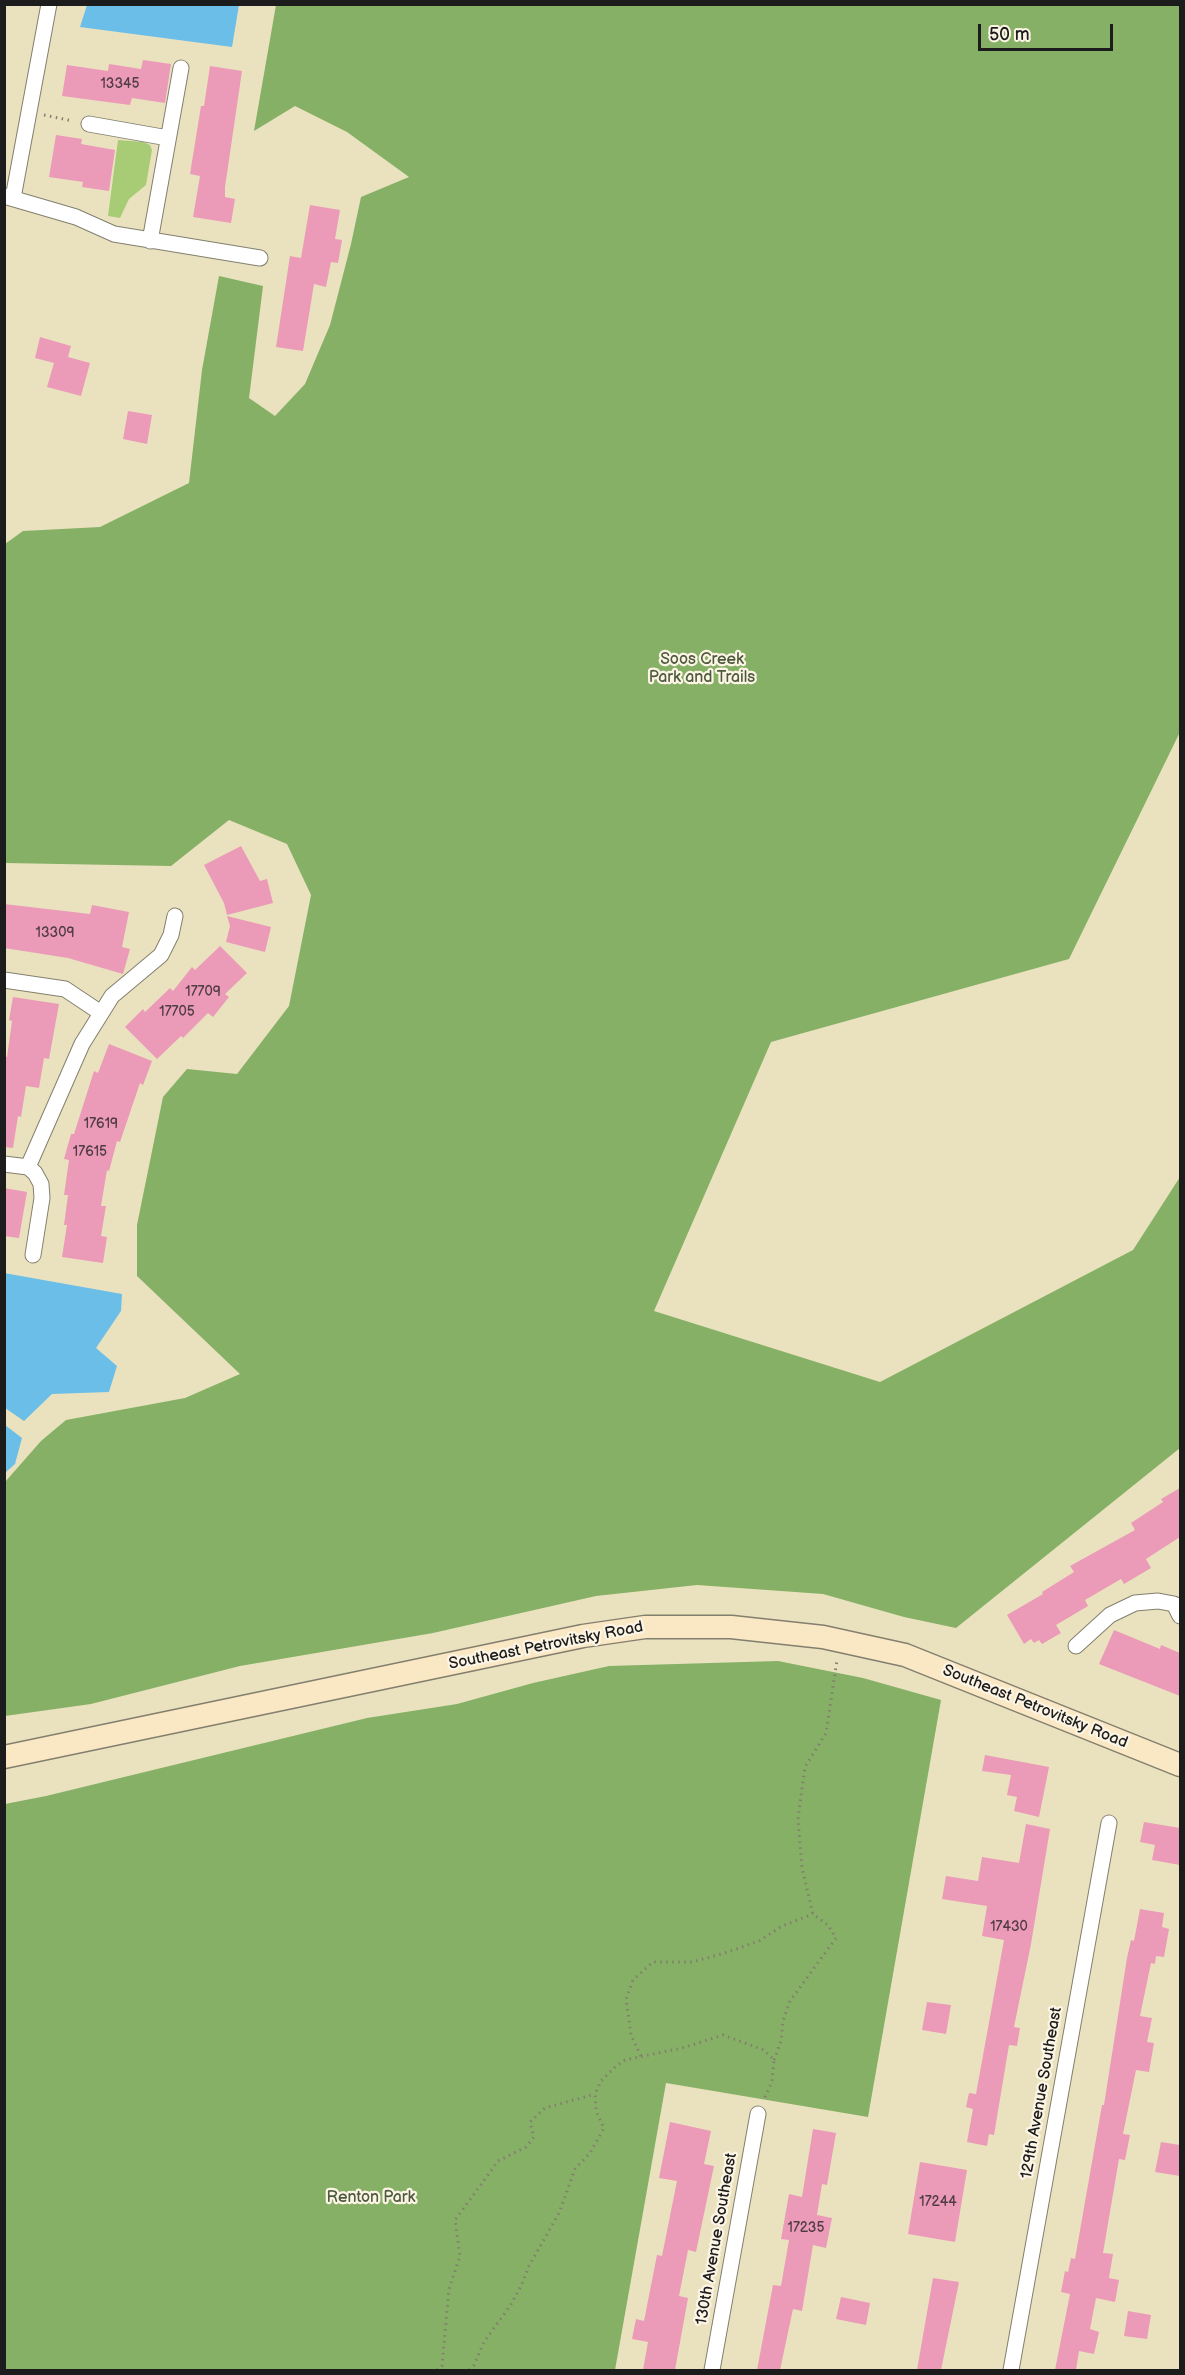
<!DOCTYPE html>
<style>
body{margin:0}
#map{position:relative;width:1185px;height:2375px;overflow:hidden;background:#eae2bf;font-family:"Balsamiq Sans",sans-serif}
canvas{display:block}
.frame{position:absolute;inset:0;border:6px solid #1c1c1c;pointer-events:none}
.scale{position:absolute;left:978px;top:24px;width:135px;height:27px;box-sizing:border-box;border:3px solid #1c1c1c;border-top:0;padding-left:8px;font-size:18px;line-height:21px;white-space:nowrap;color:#1c1c1c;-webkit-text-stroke:4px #fcf5e5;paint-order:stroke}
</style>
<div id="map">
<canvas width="1185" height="2375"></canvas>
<div class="frame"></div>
<div class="scale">50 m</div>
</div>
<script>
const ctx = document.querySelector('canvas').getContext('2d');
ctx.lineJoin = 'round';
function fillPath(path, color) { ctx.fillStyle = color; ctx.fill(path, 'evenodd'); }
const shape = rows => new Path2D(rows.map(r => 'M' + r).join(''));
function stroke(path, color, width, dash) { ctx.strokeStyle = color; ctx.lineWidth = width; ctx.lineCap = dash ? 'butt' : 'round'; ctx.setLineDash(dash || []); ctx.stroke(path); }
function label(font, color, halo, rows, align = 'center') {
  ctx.font = font + ' "Balsamiq Sans",sans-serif'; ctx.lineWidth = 4.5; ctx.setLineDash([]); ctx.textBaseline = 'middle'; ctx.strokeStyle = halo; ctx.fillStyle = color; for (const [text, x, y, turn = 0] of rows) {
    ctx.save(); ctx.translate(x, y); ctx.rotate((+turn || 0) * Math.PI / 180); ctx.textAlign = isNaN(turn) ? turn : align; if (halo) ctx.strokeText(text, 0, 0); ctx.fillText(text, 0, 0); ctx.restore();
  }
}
const green = shape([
 [118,140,143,142,150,145,152,150,146,185,129,199,120,218,108,216]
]);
const forest = shape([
 [276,5,1180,5,1180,732,1069,959,771,1042,654,1311,880,1382,1133,1250,1180,1177,1180,1448,956,1628,904,1617,823,1594,697,1585,596,1596,433,1633,240,1666,91,1704,5,1716,5,1482,41,1441,66,1420,185,1398,240,1374,137,1276,137,1225,163,1097,187,1069,237,1074,289,1006,311,895,287,844,229,820,171,866,5,863,5,544,23,531,100,527,189,483,202,370,219,276,263,286,249,398,275,416,305,384,330,325,351,244,361,197,409,177,347,132,295,106,254,131],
 [778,1661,863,1678,941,1700,868,2117,666,2083,615,2370,5,2370,5,1804,46,1796,367,1718,457,1704,533,1683,609,1666]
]);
const water = shape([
 [87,5,87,4,239,5,232,47,80,27],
 [4,1273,122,1294,121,1311,96,1348,117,1366,109,1392,52,1394,24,1421,5,1408],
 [5,1425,22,1438,15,1464,5,1473]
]);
const building = shape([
 [143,60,171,64,165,103,132,98,130,105,62,96,67,65,108,71,109,64,141,69],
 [210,66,242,71,225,187,225,197,235,199,231,223,193,217,200,176,190,174,201,106,204,106],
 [56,135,82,139,81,144,115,150,109,191,82,187,83,182,49,177],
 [310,205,340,210,335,239,342,240,338,263,331,262,326,287,314,284,303,351,276,347,290,256,301,258],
 [40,337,71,346,68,357,90,363,81,396,47,387,54,363,35,358],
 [128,411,152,415,147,444,123,439],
 [241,846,260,881,267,879,273,903,227,915,224,903,204,865],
 [4,904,90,914,92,905,129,912,122,947,130,949,123,974,68,958,4,948],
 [227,916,271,927,265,952,226,942,230,926],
 [220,946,247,973,225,994,229,997,213,1017,208,1013,183,1038,181,1036,157,1059,125,1027,143,1009,145,1012,170,988,173,991,192,967,195,970],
 [13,997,59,1004,49,1059,44,1058,39,1088,26,1086,21,1117,18,1116,13,1148,4,1147,4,1056,7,1057,12,1021,9,1020],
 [109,1044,152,1061,143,1085,140,1083,120,1142,117,1141,109,1171,107,1170,101,1206,106,1206,101,1236,107,1237,103,1263,62,1257,67,1225,64,1225,68,1195,64,1195,69,1160,64,1159,71,1134,74,1134,94,1071,98,1073],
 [4,1188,27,1192,19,1238,4,1236],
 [1180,1488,1180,1537,1146,1559,1151,1568,1124,1584,1121,1579,1085,1600,1088,1606,1056,1625,1061,1633,1042,1644,1039,1640,1034,1643,1031,1639,1024,1644,1007,1615,1043,1594,1042,1592,1074,1572,1070,1566,1135,1530,1131,1523,1163,1502,1161,1499],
 [1114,1630,1160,1649,1161,1645,1180,1653,1180,1696,1099,1664],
 [985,1755,1049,1767,1039,1817,1014,1811,1017,1797,1007,1795,1011,1775,982,1771],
 [1144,1822,1180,1828,1180,1865,1152,1860,1155,1845,1140,1842],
 [1026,1824,1050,1829,1031,1944,1014,2027,1020,2028,1017,2046,1009,2045,994,2135,989,2134,987,2146,967,2142,973,2109,966,2107,969,2093,976,2094,1004,1940,982,1936,987,1906,942,1899,946,1876,978,1881,982,1857,1019,1863],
 [1140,1909,1164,1913,1162,1927,1169,1929,1164,1957,1156,1956,1155,1964,1151,1963,1140,2016,1152,2018,1147,2042,1154,2043,1149,2072,1136,2070,1123,2134,1130,2135,1125,2160,1119,2159,1103,2253,1113,2254,1109,2278,1119,2280,1115,2302,1096,2298,1090,2329,1099,2332,1094,2354,1079,2351,1076,2370,1055,2370,1070,2294,1061,2292,1065,2271,1068,2272,1071,2258,1075,2259,1102,2105,1104,2105,1127,1958,1131,1940,1134,1941],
 [927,2002,951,2005,946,2034,922,2030],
 [670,2122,711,2131,704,2164,714,2166,696,2252,688,2250,679,2296,688,2298,675,2370,643,2370,648,2342,632,2339,636,2319,644,2321,657,2255,662,2256,677,2181,659,2178],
 [813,2129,836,2133,827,2185,822,2184,817,2215,832,2218,826,2248,813,2245,802,2311,793,2309,780,2370,757,2370,773,2285,781,2286,789,2240,781,2239,789,2194,802,2197],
 [1161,2142,1180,2145,1180,2176,1155,2172],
 [920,2162,967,2170,955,2242,908,2234],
 [933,2278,959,2282,941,2370,917,2370],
 [841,2297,870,2303,866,2325,836,2319],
 [1128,2311,1151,2315,1147,2339,1124,2336]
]);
const path = shape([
 [44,115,73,121],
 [641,2056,631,2035,626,1999,633,1980,653,1962,692,1962,725,1953,759,1941,782,1926,813,1914],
 [774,2060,781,2041,783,2021,790,2001,836,1938,828,1925,813,1914,802,1868,798,1819,805,1767,826,1733,837,1660],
 [437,2370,442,2366,449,2289,460,2256,455,2220,498,2161,526,2147,534,2137,530,2122,545,2108,595,2094],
 [469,2370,474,2365,484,2342,510,2306,522,2284,529,2266,559,2213,575,2169,590,2153,604,2128,596,2111,595,2094,601,2081,616,2066,625,2060,682,2048,723,2035,764,2050,774,2060,772,2082,764,2099]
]);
const street = shape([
 [89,124,168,138],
 [4,196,76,217,114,234,260,258],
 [13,198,49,4],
 [150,241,181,68],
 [4,980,65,989,101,1013],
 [4,1164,28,1167],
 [28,1167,82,1044,112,996,161,955,171,935,175,916],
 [28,1167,35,1173,41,1184,42,1198,33,1255],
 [1076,1646,1110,1615,1135,1603,1158,1601,1174,1604,1180,1616],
 [712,2370,758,2114],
 [1011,2370,1109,1823]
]);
const secondary = shape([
 [4,1757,583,1636,645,1627,731,1627,823,1637,905,1655,1180,1765]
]);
const numberNames = [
 ["13345",120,84],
 ["13309",55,933],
 ["17709",203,992],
 ["17705",177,1012],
 ["17619",101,1124],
 ["17615",90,1152],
 ["17430",1009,1927],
 ["17244",938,2202],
 ["17235",806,2228]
];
const parkNames = [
 ["Soos Creek",702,660],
 ["Park and Trails",702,678],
 ["Renton Park",371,2198]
];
const streetNames = [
 ["Southeast Petrovitsky Road",546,1646,-11],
 ["Southeast Petrovitsky Road",1035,1707,22],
 ["129th Avenue Southeast",1042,2093,-80],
 ["130th Avenue Southeast",717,2239,-80]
];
fillPath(green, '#a8cc75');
fillPath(forest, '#86b066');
fillPath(water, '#6bbee7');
fillPath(building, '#eb9ab8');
stroke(street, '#837f6e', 17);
stroke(secondary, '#837f6e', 25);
stroke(path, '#837f6e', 3, [1.5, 4.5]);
stroke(street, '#fff', 15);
stroke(secondary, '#fae7c3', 22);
label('14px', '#503c43', null, numberNames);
label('16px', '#4d5a3b', '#fcf5e5', parkNames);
label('16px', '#1c1c1c', '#fcf5e5', streetNames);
</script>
